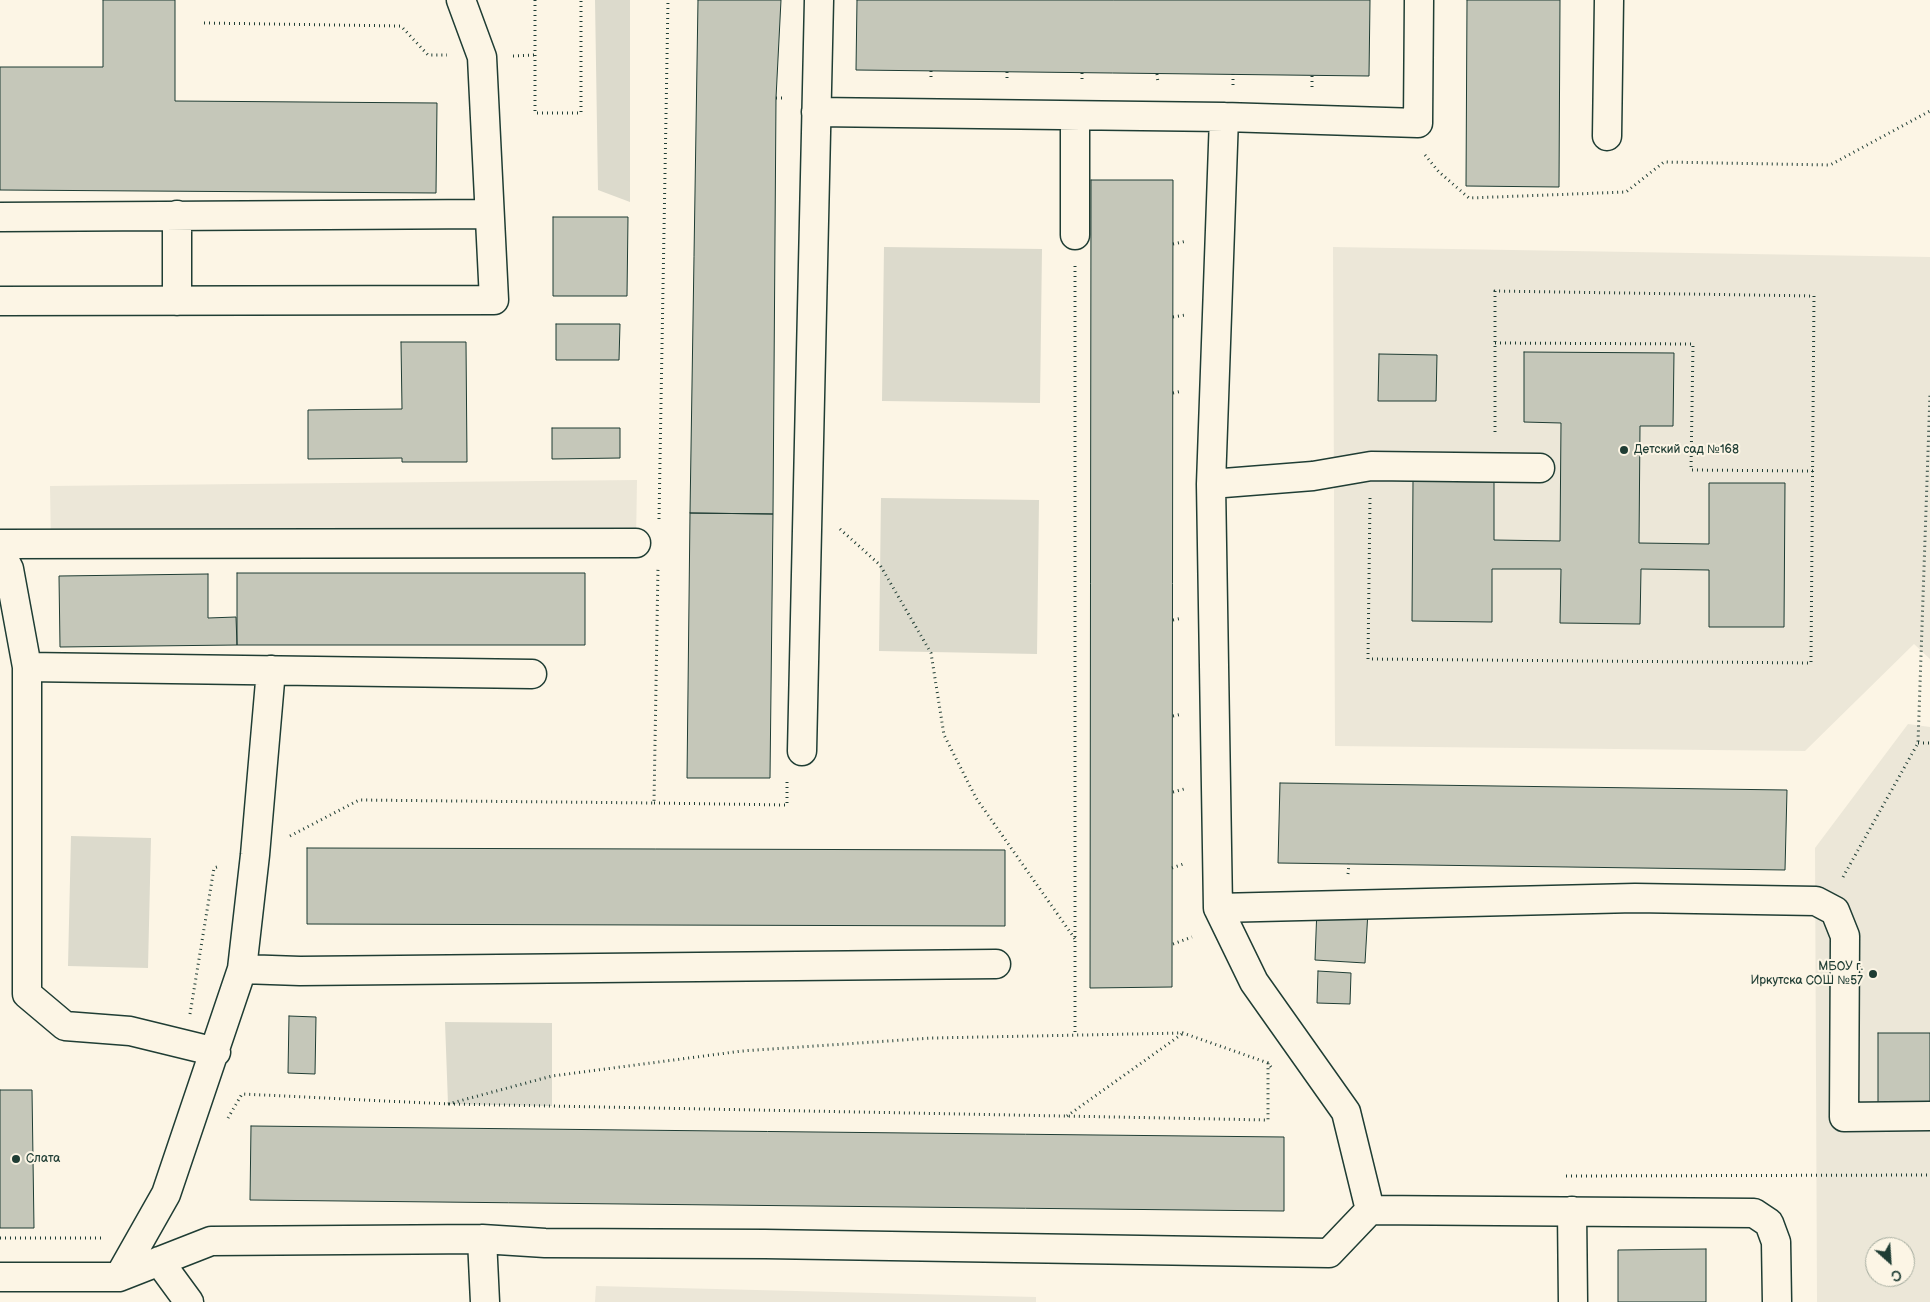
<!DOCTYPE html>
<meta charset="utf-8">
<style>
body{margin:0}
#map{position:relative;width:1930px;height:1302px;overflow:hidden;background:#fcf5e5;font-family:"Balsamiq Sans",sans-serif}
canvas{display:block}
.north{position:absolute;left:1865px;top:1237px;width:50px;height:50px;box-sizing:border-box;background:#fcf5e5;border:1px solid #a4ab9e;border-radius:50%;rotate:154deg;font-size:14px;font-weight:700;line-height:20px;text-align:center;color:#1f3d34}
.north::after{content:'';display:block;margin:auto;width:18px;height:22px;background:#1f3d34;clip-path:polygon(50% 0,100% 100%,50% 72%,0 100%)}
</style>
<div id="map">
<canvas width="1930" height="1302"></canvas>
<div class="north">С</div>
</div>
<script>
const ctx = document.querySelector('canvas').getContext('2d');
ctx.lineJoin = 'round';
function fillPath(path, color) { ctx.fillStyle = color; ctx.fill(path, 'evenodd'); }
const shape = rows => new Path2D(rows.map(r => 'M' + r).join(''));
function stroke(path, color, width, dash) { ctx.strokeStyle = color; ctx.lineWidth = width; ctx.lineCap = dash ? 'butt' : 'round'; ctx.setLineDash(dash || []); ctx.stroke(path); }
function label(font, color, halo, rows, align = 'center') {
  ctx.font = font + ' "Balsamiq Sans",sans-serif'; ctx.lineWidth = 4; ctx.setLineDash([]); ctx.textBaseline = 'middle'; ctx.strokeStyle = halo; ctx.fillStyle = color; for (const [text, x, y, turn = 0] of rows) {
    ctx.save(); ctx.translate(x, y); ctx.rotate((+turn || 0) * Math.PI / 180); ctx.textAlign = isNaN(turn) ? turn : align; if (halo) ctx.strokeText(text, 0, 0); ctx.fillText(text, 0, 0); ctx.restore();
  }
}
const built = shape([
 [1333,247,1930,257,1930,659,1914,644,1805,751,1335,746],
 [637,480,636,543,51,544,50,486],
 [1908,724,1930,727,1930,1302,1817,1302,1815,848],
 [1875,1247,1905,1247,1905,1277,1875,1277],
 [596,1286,1036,1297,1036,1302,595,1302]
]);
const green = shape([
 [595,0,630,0,630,202,598,190],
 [884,247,1042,249,1040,403,882,401],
 [881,498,1039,500,1037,654,879,651],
 [71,836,151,838,148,968,68,966],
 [445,1022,552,1023,552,1106,448,1104]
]);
const building = shape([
 [103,0,175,0,175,101,437,103,436,193,0,190,0,67,103,67,103,0],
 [698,0,781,0,776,98,773,514,690,513,698,0],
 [857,0,1370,0,1369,76,856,70,857,0],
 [1467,0,1560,0,1559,187,1466,186,1467,0],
 [1091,180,1173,180,1172,987,1090,988,1091,180],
 [553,217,628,217,627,296,553,296,553,217],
 [556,324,620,324,619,360,556,360,556,324],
 [401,342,466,342,467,462,402,462,402,458,308,459,308,410,402,409,401,342],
 [1524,352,1674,353,1673,426,1640,426,1639,543,1709,544,1709,483,1785,483,1784,627,1709,627,1709,570,1641,569,1640,624,1560,623,1561,569,1492,569,1492,622,1412,621,1413,481,1494,482,1494,540,1560,541,1561,423,1524,422,1524,352],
 [1379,354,1437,355,1436,401,1378,401,1379,354],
 [552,428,620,428,620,458,552,459,552,428],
 [690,513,773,514,770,778,687,778,690,513],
 [237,573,585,573,585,645,237,645,237,573],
 [208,574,208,618,236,617,237,645,60,647,59,576,208,574],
 [1280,783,1787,790,1785,870,1278,863,1280,783],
 [307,848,1005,850,1005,926,307,924,307,848],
 [1317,908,1368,911,1365,963,1315,960,1317,908],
 [1318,971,1351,973,1350,1004,1317,1003,1318,971],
 [289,1016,316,1017,315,1074,288,1073,289,1016],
 [1878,1033,1930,1033,1930,1112,1878,1112,1878,1033],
 [0,1090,32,1090,34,1228,0,1228,0,1090],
 [251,1126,1284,1137,1284,1211,250,1200,251,1126],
 [1706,1249,1706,1302,1618,1302,1618,1250,1706,1249]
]);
const path = shape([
 [535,0,535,113,581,113,581,0],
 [204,23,401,26,428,55,447,55],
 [513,56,535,55],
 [931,71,931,80],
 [1007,72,1007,81],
 [1082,73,1082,82],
 [1157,74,1158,83],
 [1233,74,1233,86],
 [1312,76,1312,88],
 [776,98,786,98],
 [1425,155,1439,172,1469,198,1626,192,1664,162,1830,165,1930,111],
 [1173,244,1187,241],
 [1075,266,1075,1035],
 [1173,317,1185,315],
 [1495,343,1693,344,1691,470,1813,471],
 [1173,393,1182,391],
 [1370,498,1368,659,1811,663,1814,296,1495,291,1495,434],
 [659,519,668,0],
 [840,529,880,565,931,653,944,735,976,798,1075,939],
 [1173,620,1182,618],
 [1173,716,1182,714],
 [1918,743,1930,743],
 [1173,792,1184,789],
 [654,803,787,805,787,779],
 [290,836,359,800,654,803,658,566],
 [1172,868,1186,863],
 [1348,874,1349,864],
 [1843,877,1918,743,1930,394],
 [1173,944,1192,937],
 [190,1014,214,868,220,866],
 [448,1104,552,1076,742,1051,932,1038,1183,1033,1268,1063,1271,1067],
 [1067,1116,1182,1034],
 [228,1118,242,1094,448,1104,1268,1120,1268,1063],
 [1566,1176,1930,1175],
 [0,1238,105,1238]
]);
const minor = shape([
 [816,112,1224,117,1418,123,1419,0],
 [1607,136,1609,0],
 [0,217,489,214],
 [1075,235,1075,117],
 [0,301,494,300,482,57,461,0],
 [177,301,177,215],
 [1211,484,1313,476,1371,466,1540,468],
 [0,544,636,543],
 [0,551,9,569,27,667,27,994,65,1026,130,1031,216,1052],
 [27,667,532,674],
 [802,751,819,0],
 [1218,908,1635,898,1816,901,1835,911,1845,936,1844,1117,1930,1116],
 [242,969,300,971,996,964],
 [1370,1210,1754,1213,1769,1223,1776,1242,1777,1302],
 [1572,1211,1573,1302],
 [482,1239,485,1302],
 [159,1261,189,1302],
 [0,1277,119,1277,211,1241,482,1239,545,1243,765,1244,1329,1253,1370,1210,1346,1112,1254,982,1218,908,1211,484,1224,117],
 [119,1277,166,1194,242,969,255,855,271,670]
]);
const markers = [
 [1624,450,5,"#1f3d34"],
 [1873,974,5,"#1f3d34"],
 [16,1159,5,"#1f3d34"]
];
const poiNames = [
 ["Детский сад №168",1634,450],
 ["МБОУ г.",1863,967,"right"],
 ["Иркутска СОШ №57",1863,981,"right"],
 ["Слата",26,1159]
];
fillPath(built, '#ece7d8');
fillPath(green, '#dcdacc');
fillPath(building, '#c5c7b9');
stroke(building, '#1f3d34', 1);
stroke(minor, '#1f3d34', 31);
stroke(path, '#1f3d34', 3, [1, 4]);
stroke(minor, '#fcf5e5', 28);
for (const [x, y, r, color] of markers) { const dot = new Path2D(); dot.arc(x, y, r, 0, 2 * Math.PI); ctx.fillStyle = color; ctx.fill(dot); stroke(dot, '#fcf5e5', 2); }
label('12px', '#1f3d34', '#fcf5e5', poiNames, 'left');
</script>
